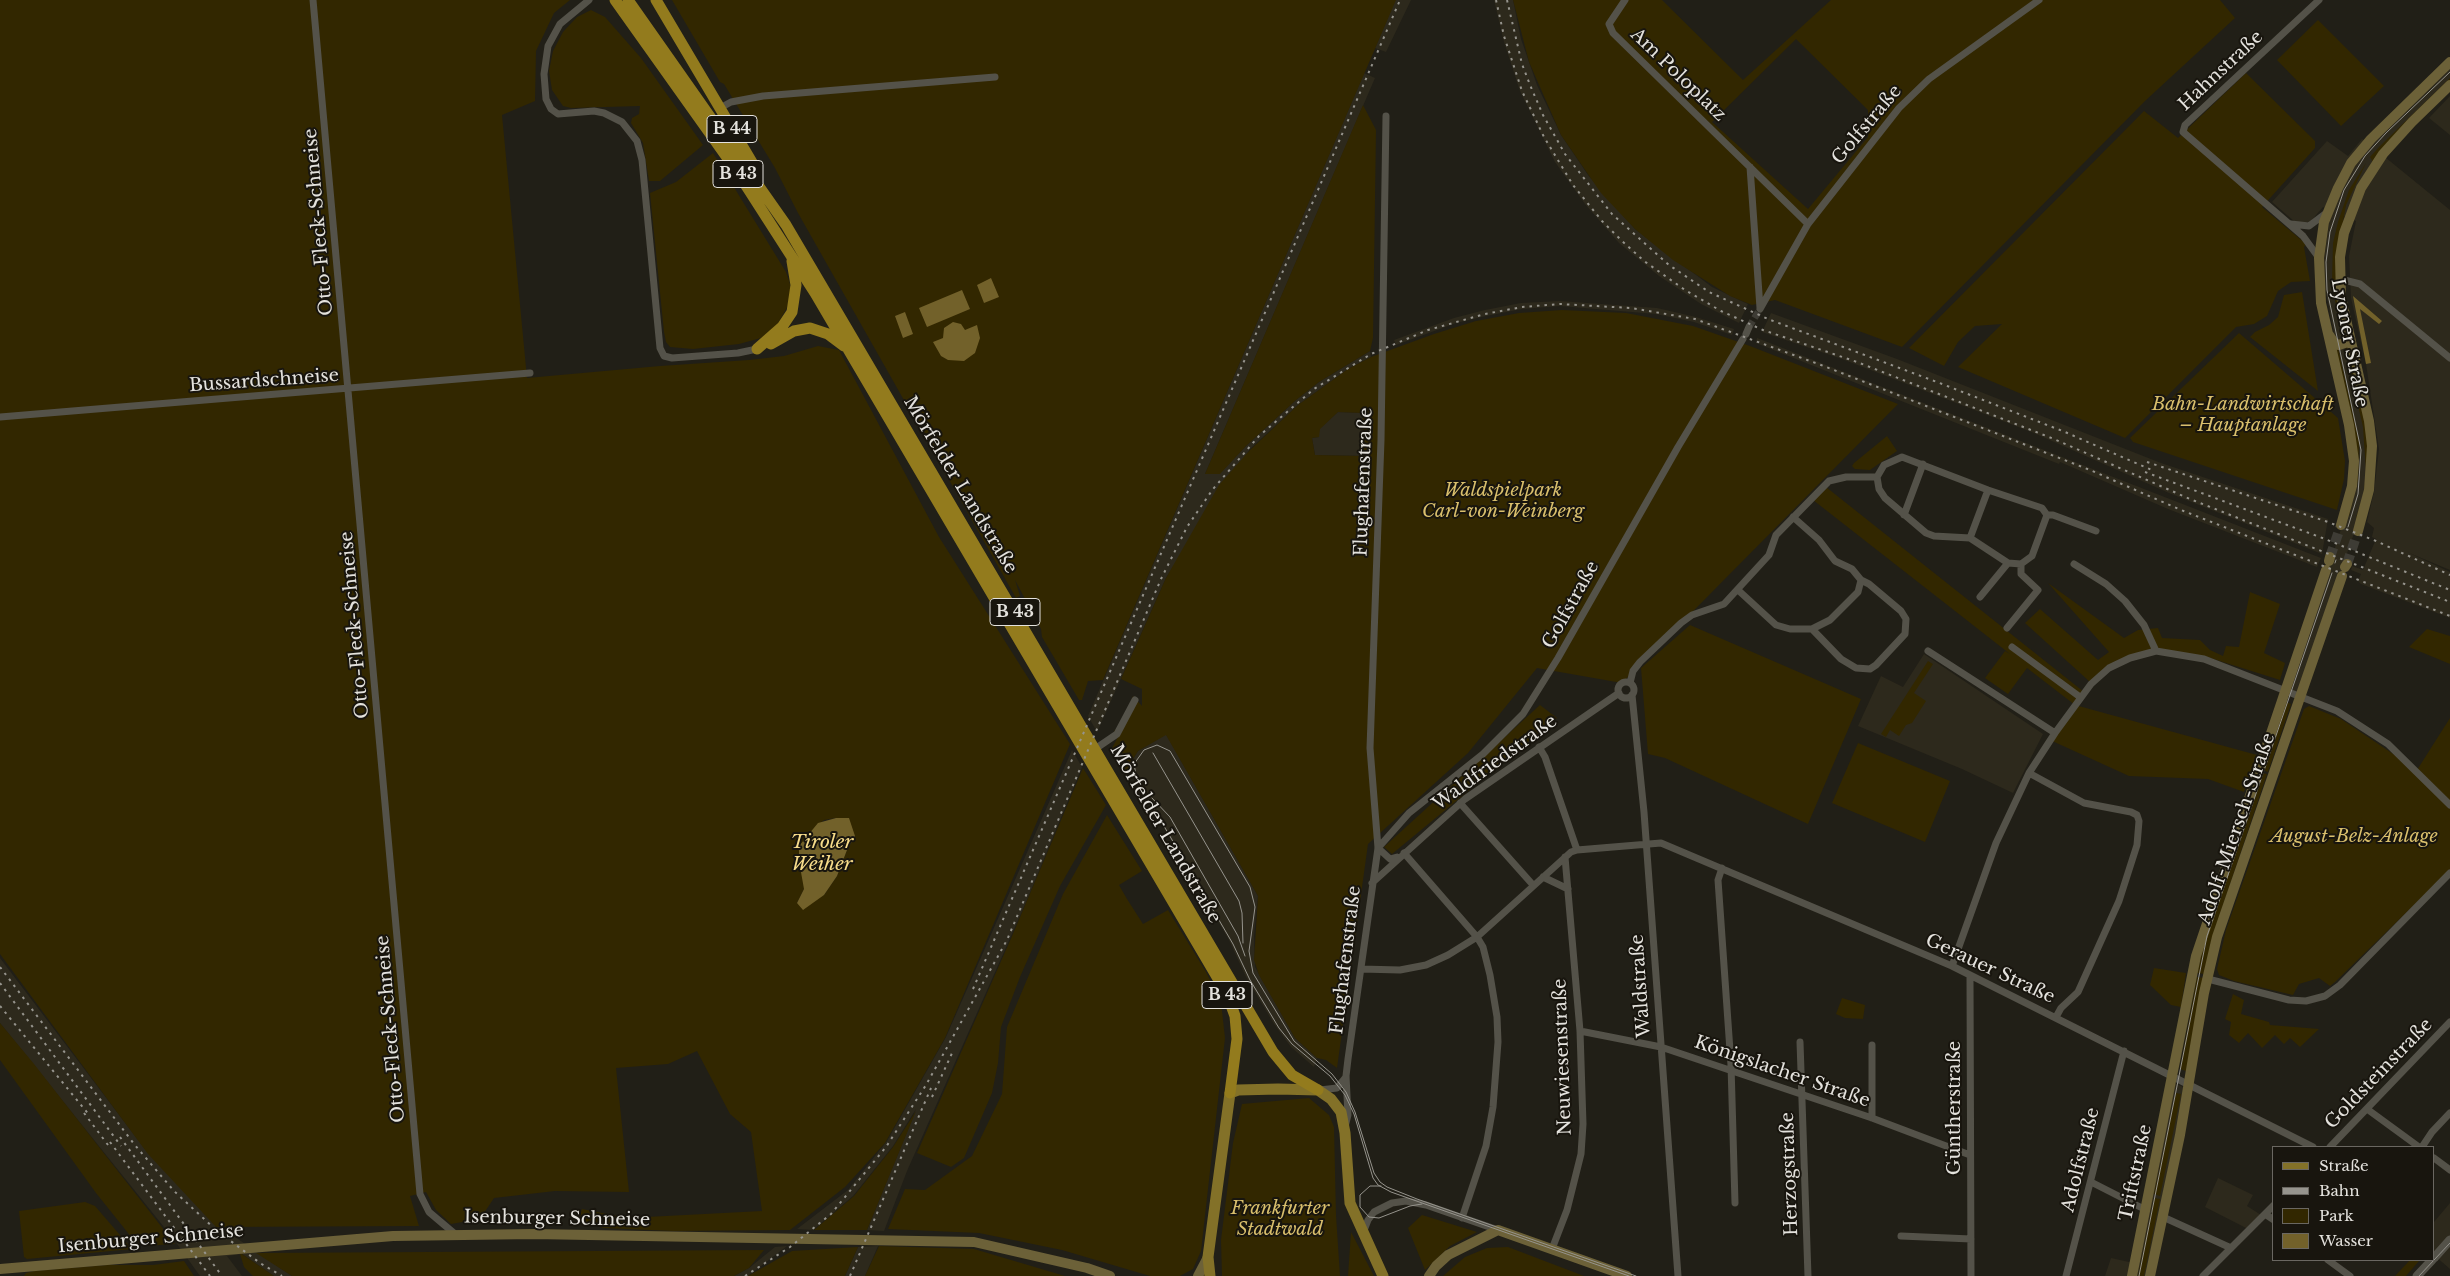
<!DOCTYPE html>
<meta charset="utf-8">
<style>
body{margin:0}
#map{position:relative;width:2450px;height:1276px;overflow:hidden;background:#211f17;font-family:"Libre Baskerville",serif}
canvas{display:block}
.legend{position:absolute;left:2272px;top:1146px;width:162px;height:115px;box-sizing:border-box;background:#18150e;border:1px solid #6a6761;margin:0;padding:6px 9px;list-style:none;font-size:15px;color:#e4e2dd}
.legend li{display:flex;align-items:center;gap:10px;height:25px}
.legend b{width:25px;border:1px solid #6a6761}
</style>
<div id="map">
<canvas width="2450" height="1276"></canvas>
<ul class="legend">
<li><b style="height:6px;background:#837128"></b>Straße</li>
<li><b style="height:6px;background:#96948d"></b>Bahn</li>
<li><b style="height:14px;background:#322700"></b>Park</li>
<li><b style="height:14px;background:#72612a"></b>Wasser</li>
</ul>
</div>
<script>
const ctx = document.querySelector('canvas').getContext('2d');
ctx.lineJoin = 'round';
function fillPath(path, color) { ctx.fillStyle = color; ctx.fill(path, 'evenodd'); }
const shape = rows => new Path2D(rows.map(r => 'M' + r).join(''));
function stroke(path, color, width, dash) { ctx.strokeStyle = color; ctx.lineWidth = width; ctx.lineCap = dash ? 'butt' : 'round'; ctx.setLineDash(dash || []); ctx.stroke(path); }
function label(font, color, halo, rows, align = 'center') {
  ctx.font = font + ' "Libre Baskerville",serif'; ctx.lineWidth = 4; ctx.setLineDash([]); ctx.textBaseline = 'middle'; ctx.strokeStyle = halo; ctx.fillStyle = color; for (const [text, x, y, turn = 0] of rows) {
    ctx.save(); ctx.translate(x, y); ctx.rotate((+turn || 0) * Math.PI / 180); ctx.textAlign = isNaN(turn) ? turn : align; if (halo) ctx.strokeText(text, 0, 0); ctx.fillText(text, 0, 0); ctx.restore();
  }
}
const built = shape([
 [1395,0,1411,0,1386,52,1375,48],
 [1494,0,1513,0,1521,39,1537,85,1561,135,1588,175,1635,229,1712,287,1748,304,1739,323,1701,304,1659,276,1619,243,1585,204,1555,162,1520,91,1504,42],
 [2450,66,2450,81,2380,153,2450,210,2450,570,2407,552,2450,572,2450,618,2361,584,2358,581,2361,574,2351,570,2352,566,2363,570,2376,539,2372,537,2374,528,2367,522,2374,492,2379,449,2366,364,2351,298,2349,256,2356,221,2343,216,2341,231,2346,335,2341,341,2335,339,2322,272,2331,210,2323,207,2310,222,2295,222,2272,202,2327,141,2348,156,2362,139,2370,144],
 [1364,73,1375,78,1205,474,1220,473,1246,446,1296,400,1319,382,1370,351,1371,357,1348,369,1298,405,1250,449,1166,578,1097,732,1088,716],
 [2450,96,2450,135,2429,118],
 [1560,301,1657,308,1696,317,1734,329,1732,335,1694,322,1656,314,1560,306,1522,309,1486,316,1456,323,1396,345,1394,340,1454,318,1485,310,1521,303],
 [1771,313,1897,359,2161,463,2328,519,2322,554,2169,493,2034,433,1842,359,1762,332],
 [1757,338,2321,558,2317,567,2168,509,2060,462,2059,464,1756,343],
 [2348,346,2362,400,2368,466,2359,519,2298,693,2289,689,2354,489,2338,348,2345,349],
 [1338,412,1363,413,1363,456,1315,455,1312,438,1319,437,1319,429],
 [1924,654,2043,734,2013,793,1962,769,1858,726,1881,676,1903,687],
 [1166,734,1258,896,1254,936,1255,967,1295,1038,1317,1058,1314,1067,1291,1047,1274,1024,1246,977,1229,940,1132,773,1133,759,1138,751],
 [1072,750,1082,767,1027,900,907,1171,884,1231,867,1230,916,1109,893,1146,853,1196,813,1230,797,1229,848,1190,887,1141,946,1037],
 [0,958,145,1149,213,1222,292,1276,274,1276,242,1254,227,1256,242,1276,200,1276,172,1237,0,1023],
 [2175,1083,2185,1088,2146,1276,2105,1276,2111,1258,2138,1264],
 [2218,1178,2253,1195,2247,1206,2261,1215,2248,1229,2205,1207],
 [2450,1203,2450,1269,2434,1255,2434,1222],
 [787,1246,748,1276,734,1276,749,1268,775,1247],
 [878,1246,865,1276,845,1276,858,1247]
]);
const green = shape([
 [0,0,570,0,554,13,536,51,535,101,502,115,527,378,660,366,749,360,784,356,818,346,839,350,939,537,1070,744,945,1038,885,1143,845,1187,790,1230,674,1231,604,1228,578,1221,582,1209,627,1218,762,1211,751,1132,730,1114,697,1051,668,1064,616,1068,629,1192,555,1191,494,1198,480,1219,451,1224,436,1210,426,1192,410,1196,419,1226,216,1227,148,1154,0,954],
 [836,818,855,836,847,850,837,876,824,895,797,903,804,889,808,834,824,820],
 [672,0,1396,0,1103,680,1088,681,1082,700,1079,700,1042,637,1041,629,1015,580,1020,596,1016,598,798,213,775,168,724,84,720,82],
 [1513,0,1662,0,1743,80,1831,0,2220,0,2235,18,2145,101,1902,347,1775,300,1752,305,1730,296,1673,260,1635,229,1601,193,1561,135,1529,62],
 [1796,39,1868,110,1868,137,1808,209,1712,122],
 [591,10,605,17,641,58,703,145,660,181,649,181,643,143,631,123,632,118,639,114,640,106,571,108,563,106,552,90,549,71,553,51,563,32,577,17],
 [2318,20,2384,86,2341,126,2277,60],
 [2246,73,2315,141,2315,148,2262,207,2306,244,2304,247,2310,281,2291,282,2278,291,2267,316,2254,324,2236,327,2125,438,1958,367,2002,324,1975,326,1958,342,1944,366,1909,348,2144,111,2178,138],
 [2450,78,2450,81,2373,162,2370,157,2380,146],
 [1363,105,1376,130,1373,338,1370,351,1319,382,1296,400,1246,446,1220,474,1205,474],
 [713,153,786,272,790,284,790,302,777,325,761,338,739,344,693,349,670,347,666,342,664,332,650,193,676,182],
 [2366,163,2346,205,2339,245,2346,335,2342,340,2332,282,2333,243,2338,222,2349,190],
 [2302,292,2318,391,2250,337,2255,332,2269,325,2278,317,2284,295],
 [1562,310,1626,313,1693,326,1750,346,1898,404,1622,683,1537,668,1468,753,1368,844,1337,1068,1326,1060,1317,1058,1295,1038,1259,975,1254,960,1258,896,1166,735,1138,751,1133,759,1132,773,1125,771,1112,748,1118,737,1114,731,1121,724,1133,696,1142,706,1142,689,1121,679,1166,578,1219,485,1250,450,1298,405,1348,369,1371,357,1434,334,1476,321,1519,313],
 [1338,412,1363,413,1363,456,1315,455,1312,438,1319,437,1320,429],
 [2239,333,2338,418,2345,461,2344,479,2337,510,2133,442,2130,438],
 [2334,346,2338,348,2359,441,2358,479,2349,516,2346,515,2354,489],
 [2348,346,2366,421,2368,445,2366,485,2359,519,2356,518,2364,493,2366,471,2363,427,2345,349],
 [1887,436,1897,451,1870,470,1855,469,1852,466,1854,463],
 [1826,487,2084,692,2075,705,2257,755,2244,792,2208,779,2129,776,2050,740,2075,705,2027,668,2008,694,1985,678,2005,651,2010,654,1813,500],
 [2048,583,2124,638,2138,630,2158,628,2162,638,2200,640,2210,650,2223,656,2226,646,2239,647,2250,592,2280,604,2264,653,2285,663,2280,680,2204,656,2156,651,2129,656,2090,682,2025,623,2040,609,2098,660,2109,652],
 [1690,625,1861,699,1808,824,1665,758,1648,754,1641,668],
 [2427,629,2450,636,2450,664,2409,647],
 [1928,661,1933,664,1914,693,1926,701,1912,723,1906,725,1899,736,1890,730,1886,737,1881,734],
 [2286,702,2291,704,2268,772,2263,770],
 [1540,705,1557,718,1392,854,1384,847],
 [2309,706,2341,719,2417,770,2450,718,2450,870,2335,982,2330,986,2319,978,2299,984,2293,995,2234,981,2219,975,2217,969,2226,930,2304,709],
 [1858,743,1950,781,1925,842,1832,803],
 [1083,768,1106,805,1060,886,1020,977,1001,1027,998,1063,992,1093,964,1158,951,1167,917,1153,1012,936],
 [2262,773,2267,774,2212,938,2204,974,2197,973,2207,933],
 [1107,815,1142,871,1119,885,1127,899,1143,924,1168,910,1206,972,1221,1002,1225,1038,1201,1251,1193,1269,1180,1276,1150,1276,1062,1250,979,1233,888,1229,905,1189,925,1190,972,1156,1002,1094,1007,1027,1063,894],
 [2154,968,2186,973,2181,1007,2171,1005,2150,985],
 [2197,977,2204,978,2186,1071,2180,1069],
 [2233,994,2244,1000,2241,1014,2269,1022,2270,1025,2319,1029,2300,1047,2290,1038,2284,1044,2275,1035,2262,1048,2248,1033,2239,1043,2229,1035,2231,1022,2225,1019],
 [1842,998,1865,1005,1863,1019,1845,1018,1836,1014],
 [0,1023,34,1064,175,1244,144,1246,132,1238,96,1193,0,1060],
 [2176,1093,2181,1094,2160,1196,2154,1194],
 [1309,1098,1329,1115,1334,1127,1336,1215,1340,1276,1222,1276,1221,1240,1233,1143,1242,1104],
 [916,1111,867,1230,814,1230,854,1196,893,1147],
 [2154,1198,2160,1199,2154,1228,2144,1276,2138,1276],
 [85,1202,95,1206,132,1249,27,1259,24,1257,19,1211],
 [1422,1215,1477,1232,1450,1246,1425,1270,1408,1228],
 [1351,1232,1374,1276,1348,1276],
 [879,1246,974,1249,1065,1276,865,1276],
 [858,1247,845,1276,748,1276,792,1251],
 [1508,1247,1584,1276,1443,1276,1465,1257,1487,1248],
 [764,1250,749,1268,734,1276,292,1276,256,1253],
 [240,1254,242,1254,274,1276,253,1276,244,1267],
 [2410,1260,2419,1261,2406,1276,2395,1276],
 [184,1261,194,1276,24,1276,26,1273,34,1271,107,1265,153,1265]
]);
const water = shape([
 [991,278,999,297,984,303,977,285],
 [962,290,970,309,927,327,919,308],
 [2353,296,2382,321,2379,324,2360,309,2371,363,2366,364],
 [905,312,913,334,903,338,895,316],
 [953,322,961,324,965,330,977,325,980,338,975,353,964,361,948,360,941,356,933,342,943,338,944,328],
 [836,818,849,818,855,836,847,850,837,876,824,895,803,910,797,903,804,889,799,861,799,846,818,823]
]);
const minorTunnel = shape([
 [1749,327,1760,309]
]);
const secondaryTunnel = shape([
 [2330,557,2341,525],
 [2347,564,2358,531]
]);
const minor = shape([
 [313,0,420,1194,429,1212,455,1234],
 [589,0,560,24,548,46,544,74,546,99,551,109,558,114,594,111,604,113,622,122,637,141,642,160,660,348,664,356,672,358,738,353,757,349],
 [1625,0,1609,24,1613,33,1808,224],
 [720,108,731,102,763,96,995,77],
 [1750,167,1760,308],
 [2291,224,2309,226,2325,214],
 [2319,258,2303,236,2183,132,2185,125,2319,0],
 [2340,279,2360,284,2450,358],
 [1760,309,1808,224,1899,108,1929,79,2039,0],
 [1746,334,1749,327],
 [0,417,530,373],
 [1904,515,1923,464],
 [2047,515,2032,556,2021,564,2008,563,1970,538,1934,536,1926,533,1885,498,1879,489,1877,477,1884,465,1902,457,1988,490,2042,508,2047,515,2053,515,2096,531],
 [1970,538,1988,490],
 [2074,564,2106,584,2125,601,2144,625,2156,651],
 [1738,590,1776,625,1790,629,1812,629,1830,620,1858,592,1861,580,1852,569,1835,561,1819,540,1793,517],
 [1980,597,2008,563],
 [2007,628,2038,590,2021,574,2021,564],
 [1812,629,1841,659,1856,668,1870,669,1876,665,1905,634,1906,619,1901,611,1869,584,1861,580],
 [2012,647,2080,697],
 [1928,651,2055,733],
 '1618 690a8 8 0 1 1 16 0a8 8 0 1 1-16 0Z',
 [1630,683,1633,671,1640,662,1681,623,1692,615,1724,604,1769,555,1776,535,1829,481,1846,477,1877,477],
 [1632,695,1644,812,1678,1276],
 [1539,747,1545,757,1577,850],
 [1095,749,1117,734,1135,700],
 [2029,773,2084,803,2131,812,2137,815,2139,821,2137,845,2119,901,2078,992,2061,1008,2056,1017],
 [1460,803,1533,885],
 [1378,848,1409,813,1483,754,1523,714,1558,658,1678,447,1743,339],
 [1378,848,1390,859,1397,857],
 [1404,853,1477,937,1483,947,1490,975,1497,1017,1498,1042,1493,1107,1486,1146,1462,1218],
 [1722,868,1718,880,1731,1065,1735,1203],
 [1543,877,1568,889],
 [1372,883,1465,799,1619,693],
 [1952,966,1996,843,2029,773,2055,733,2091,684,2109,668,2130,658,2156,651,2204,659,2337,711,2388,744,2450,805],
 [1361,969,1400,970,1426,965,1448,955,1477,937,1571,852,1577,850,1661,843,1952,966,2313,1147],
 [1970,976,1971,1276],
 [2208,979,2289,1000,2306,1001,2325,996,2340,985,2450,873],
 [1580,1031,1661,1047,1872,1118,1970,1155],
 [1800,1042,1808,1276],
 [1320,1090,1337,1088,1346,1077],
 [2367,1109,2419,1147],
 [1872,1118,1872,1045],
 [1345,1127,1348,1115,1346,1076,1348,1059,1378,848,1370,748,1381,440,1386,116],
 [2330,1147,2450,1022],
 [2422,1147,2432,1132,2450,1113],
 [2434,1158,2450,1170],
 [2091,1182,2146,1210],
 [2265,1214,2274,1220],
 [2163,1217,2231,1248],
 [1363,1233,1368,1220,1374,1212,1392,1203,1406,1201,1426,1205,1498,1230],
 [1901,1236,1971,1239],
 [1552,1249,1567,1210,1581,1154,1583,1124,1580,1031,1565,857],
 [2328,1260,2350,1276],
 [2066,1276,2124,1051],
 [2203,1276,2274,1205]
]);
const tertiary = shape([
 [2434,1258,2450,1240],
 [2417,1276,2432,1260]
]);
const secondary = shape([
 [2329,335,2334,343,2339,345,2345,343,2350,338],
 [2341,525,2352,486,2354,461,2349,425,2321,303,2319,258,2324,222,2338,188,2351,163,2371,139,2450,62],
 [2358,531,2369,490,2372,446,2369,421,2341,297,2340,257,2344,233,2361,188,2383,154,2412,122,2450,85],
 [2329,561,2330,557],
 [2345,567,2347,564],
 [0,1269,393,1236,534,1234,974,1242,1087,1268,1110,1276],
 [1198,1276,1208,1257],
 [1429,1276,1436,1266,1448,1255,1498,1230,1627,1276],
 [2132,1276,2196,956,2326,570],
 [2150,1276,2180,1135,2204,993,2217,937,2342,576]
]);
const primary = shape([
 [1210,1276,1208,1257,1230,1093,1238,1090,1278,1089,1318,1090,1331,1099,1341,1112,1345,1133,1350,1203,1383,1276]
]);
const trunk = shape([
 [615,0,736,170,815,293,1227,994,1235,1016,1237,1039,1230,1093],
 [628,0,786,225,1273,1052,1292,1075,1318,1090],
 [656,0,756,169],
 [771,344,794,331,810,328,828,334,844,346],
 [757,349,782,327,792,312,796,285,792,261]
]);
const tram = shape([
 [2348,527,2358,494,2361,450,2327,290,2326,262,2330,232,2344,190,2365,156,2386,133,2450,72],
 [2335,563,2336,560],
 [1153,753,1239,901,1242,913,1243,943],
 [1152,798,1170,817,1238,936,1245,956],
 [1381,1186,1370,1186,1360,1195,1360,1207,1369,1217,1379,1218,1410,1206,1422,1204],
 [1629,1276,1391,1192,1378,1185,1373,1178,1354,1114,1345,1095,1330,1076,1292,1044,1279,1028,1250,980,1233,944,1137,780,1134,764,1144,750,1157,745,1170,751,1250,887,1255,907,1249,951,1253,973,1294,1041,1332,1074,1346,1092,1355,1112,1374,1173,1380,1182,1387,1187,1417,1199,1636,1276],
 [2139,1276,2207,936,2332,573],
 [2419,1276,2450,1243]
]);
const rail = shape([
 [1496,0,1504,36,1522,91,1544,137,1573,185,1602,221,1622,241,1644,261,1685,290,1721,311,1763,330,1857,362,2054,439,2190,499,2450,602],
 [1507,0,1522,64,1530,85,1543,115,1565,154,1612,214,1669,265,1709,292,1768,319,1937,382,2065,432,2154,471],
 [2147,462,2328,522,2376,541,2450,575],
 [2145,472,2325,539,2450,590],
 [0,967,134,1144,174,1191,216,1230,260,1263,282,1276],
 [0,983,121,1146],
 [973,989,1400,0],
 [0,1006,90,1116],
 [932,1097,953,1051],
 [84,1113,111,1149],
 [120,1137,222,1276],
 [110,1142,210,1276],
 [745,1276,790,1247,831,1214,886,1147,926,1085,1007,940,1161,579,1187,527,1213,489,1259,436,1314,389,1371,354,1428,330,1485,314,1522,307,1560,304,1631,308,1695,319,1821,365,2090,470,2181,510,2450,616],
 [850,1276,931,1088]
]);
const shields = [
 [732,129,50],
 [738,174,50],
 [1015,612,50],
 [1227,995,50]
];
const shieldNames = [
 ["B 44",732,129],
 ["B 43",738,174],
 ["B 43",1015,612],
 ["B 43",1227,995]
];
const streetNames = [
 ["Hahnstraße",2221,71,-43],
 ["Am Poloplatz",1678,75,44],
 ["Golfstraße",1867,125,-50],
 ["Otto-Fleck-Schneise",319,222,-95],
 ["Lyoner Straße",2349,343,79],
 ["Bussardschneise",264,381,-4],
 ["Flughafenstraße",1364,482,-88],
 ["Mörfelder Landstraße",960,485,59],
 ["Golfstraße",1571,605,-61],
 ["Otto-Fleck-Schneise",355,625,-95],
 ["Waldfriedstraße",1495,763,-36],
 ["Adolf-Miersch-Straße",2237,829,-71],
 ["Mörfelder Landstraße",1165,834,60],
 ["Flughafenstraße",1346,960,-83],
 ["Gerauer Straße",1990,969,25],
 ["Waldstraße",1641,986,-94],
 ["Otto-Fleck-Schneise",391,1029,-95],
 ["Neuwiesenstraße",1563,1057,-92],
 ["Königslacher Straße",1782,1072,19],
 ["Goldsteinstraße",2379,1074,-46],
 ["Güntherstraße",1955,1108,-90],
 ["Adolfstraße",2081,1160,-76],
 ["Triftstraße",2136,1173,-78],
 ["Herzogstraße",1790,1174,-92],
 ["Isenburger Schneise",557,1219,1],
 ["Isenburger Schneise",151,1239,-5]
];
const parkNames = [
 ["Bahn-Landwirtschaft",2243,405],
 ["– Hauptanlage",2243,426],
 ["Waldspielpark",1503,491],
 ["Carl-von-Weinberg",1503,512],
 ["August-Belz-Anlage",2354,837],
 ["Frankfurter",1280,1209],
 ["Stadtwald",1280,1230]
];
const waterNames = [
 ["Tiroler",822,843],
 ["Weiher",822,865]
];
fillPath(built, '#2d291c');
fillPath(green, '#322700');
fillPath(water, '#72612a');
stroke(minorTunnel, '#3e3c35', 7, [7, 3.5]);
stroke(secondaryTunnel, '#3e3c35', 10, [10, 5]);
stroke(minor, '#545249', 7);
stroke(tertiary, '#545249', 9);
stroke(secondary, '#6c6138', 10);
stroke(primary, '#837128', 11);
stroke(trunk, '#937b1d', 11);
stroke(tram, '#96948d', 1);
stroke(rail, '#96948d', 2, [2.5, 5]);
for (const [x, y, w] of shields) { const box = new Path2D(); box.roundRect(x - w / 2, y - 13.5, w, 27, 4); ctx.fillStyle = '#18150e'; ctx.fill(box); stroke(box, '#e4e2dd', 1); }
label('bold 16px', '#e4e2dd', null, shieldNames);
label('18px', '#e4e2dd', '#18150e', streetNames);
label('italic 18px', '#d9bf6c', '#18150e', parkNames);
label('italic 19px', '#f7dc8a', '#18150e', waterNames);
</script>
